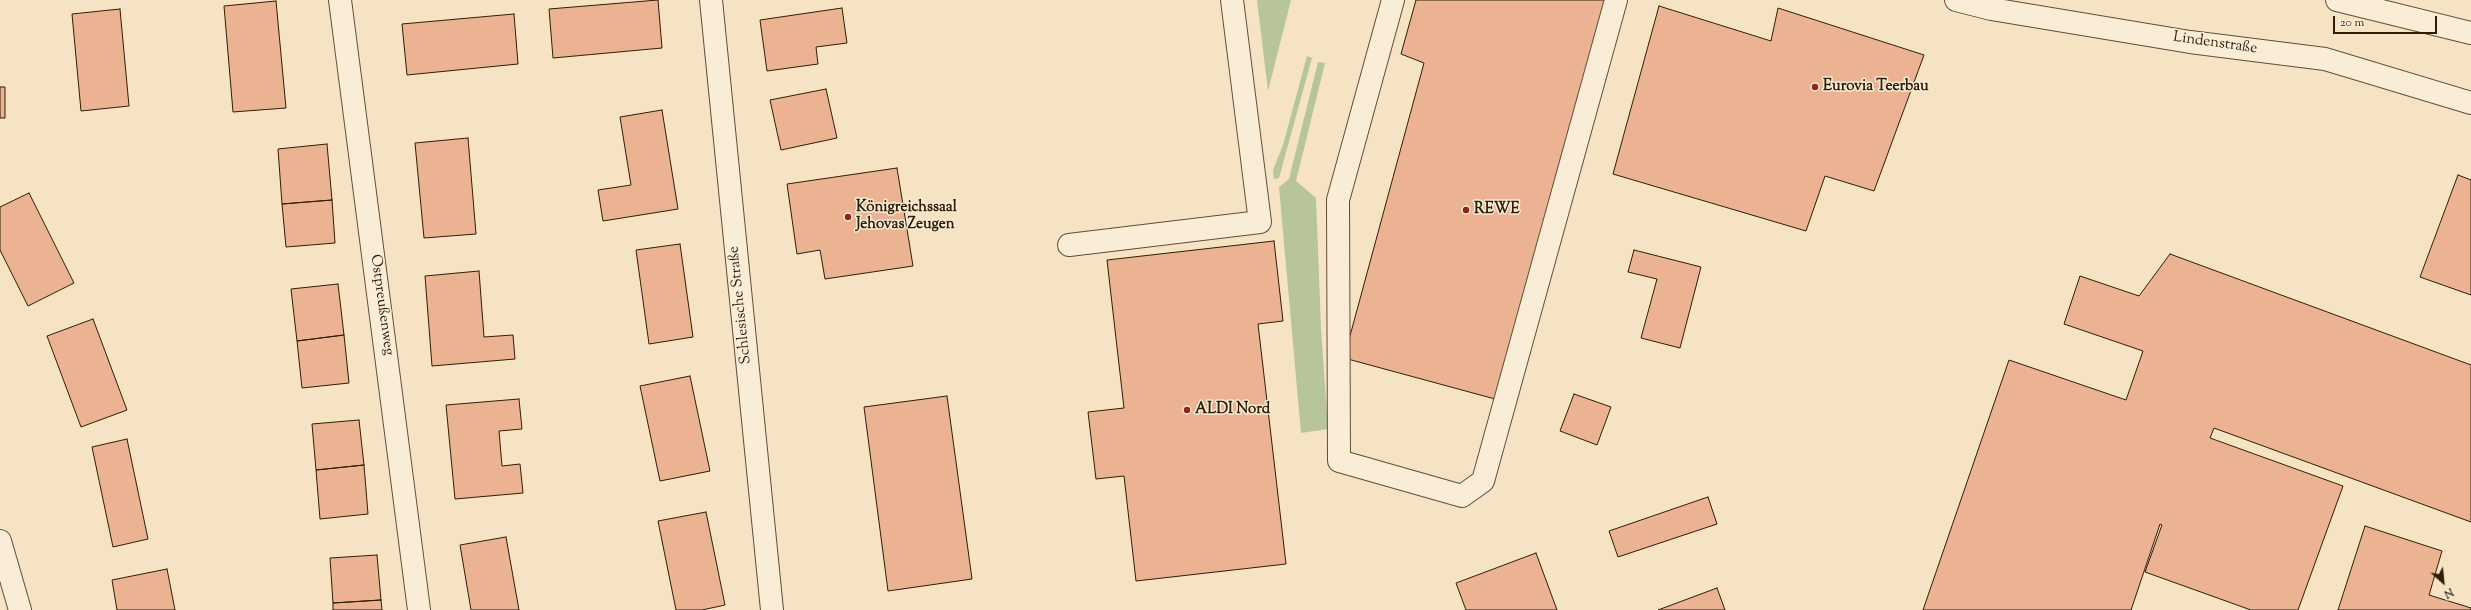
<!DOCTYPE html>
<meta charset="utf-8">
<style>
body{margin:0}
#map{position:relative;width:2471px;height:610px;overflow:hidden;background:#f6e3c3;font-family:"Sorts Mill Goudy",serif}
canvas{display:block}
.north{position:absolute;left:2423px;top:562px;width:40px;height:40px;-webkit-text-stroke:3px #f9edd8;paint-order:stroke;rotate:153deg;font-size:11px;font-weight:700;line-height:16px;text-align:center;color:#301d05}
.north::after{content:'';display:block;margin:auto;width:14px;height:18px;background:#301d05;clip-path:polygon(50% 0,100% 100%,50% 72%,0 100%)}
.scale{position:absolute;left:2333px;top:16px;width:104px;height:18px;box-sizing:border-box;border:2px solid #301d05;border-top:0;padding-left:5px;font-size:12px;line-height:14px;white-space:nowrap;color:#301d05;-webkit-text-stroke:3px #f9edd8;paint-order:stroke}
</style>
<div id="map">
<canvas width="2471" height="610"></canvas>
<div class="north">N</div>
<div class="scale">20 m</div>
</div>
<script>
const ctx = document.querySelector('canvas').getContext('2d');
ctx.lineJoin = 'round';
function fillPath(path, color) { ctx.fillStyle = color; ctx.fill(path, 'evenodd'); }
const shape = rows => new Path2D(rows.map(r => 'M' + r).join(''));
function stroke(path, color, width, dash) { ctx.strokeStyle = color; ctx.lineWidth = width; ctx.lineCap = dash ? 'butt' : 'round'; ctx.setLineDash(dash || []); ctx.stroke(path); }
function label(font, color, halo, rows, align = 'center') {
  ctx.font = font + ' "Sorts Mill Goudy",serif'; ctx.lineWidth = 3; ctx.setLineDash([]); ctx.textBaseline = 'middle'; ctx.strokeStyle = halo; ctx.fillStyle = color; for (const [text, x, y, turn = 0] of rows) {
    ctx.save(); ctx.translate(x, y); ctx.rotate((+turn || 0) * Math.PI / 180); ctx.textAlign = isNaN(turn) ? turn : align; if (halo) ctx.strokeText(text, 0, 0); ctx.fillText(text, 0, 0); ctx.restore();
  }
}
const green = shape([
 [1257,0,1291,0,1268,91],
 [1307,56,1312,58,1279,178,1274,179,1273,170,1283,145],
 [1318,62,1325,63,1296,181,1316,198,1321,328,1328,429,1301,433,1279,187,1289,179]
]);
const building = shape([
 [658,0,662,48,553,58,549,9,658,0],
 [1416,0,1607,0,1495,399,1344,358,1424,63,1401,54,1416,0],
 [276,1,286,108,233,112,224,6,276,1],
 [1659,6,1771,41,1778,8,1924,55,1874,191,1825,176,1806,231,1613,174,1659,6],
 [842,8,847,43,816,47,818,64,767,71,760,20,842,8],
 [120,9,129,106,81,111,72,14,120,9],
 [514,14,518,64,407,75,402,24,514,14],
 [0,87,5,87,5,118,0,118,0,87],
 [826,89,837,138,781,150,770,100,826,89],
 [662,110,678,209,603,221,598,190,631,185,620,117,662,110],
 [468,138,476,234,424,238,415,143,468,138],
 [327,144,332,200,282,204,278,149,327,144],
 [897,168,913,266,825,279,820,250,797,254,787,184,897,168],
 [2458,175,2471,180,2471,295,2420,277,2458,175],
 [29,193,74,283,28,306,0,250,0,207,29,193],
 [332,200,335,243,286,247,282,204,332,200],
 [1274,241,1283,321,1258,324,1286,564,1136,581,1124,476,1096,479,1088,412,1124,408,1107,260,1274,241],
 [680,244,693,337,649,344,636,250,680,244],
 [1634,250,1701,267,1680,348,1641,338,1657,279,1628,272,1634,250],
 [2170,254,2471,365,2471,522,2214,428,2210,438,2343,486,2298,610,2251,610,2145,572,2162,525,2160,524,2131,610,1923,610,2009,360,2126,400,2143,351,2064,324,2080,276,2139,296,2170,254],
 [479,271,484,337,513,335,515,359,432,366,425,276,479,271],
 [338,284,344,335,297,341,291,289,338,284],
 [93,319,127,410,81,427,47,336,93,319],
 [344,335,349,383,302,388,297,341,344,335],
 [690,376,710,471,660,481,640,386,690,376],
 [1574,394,1611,407,1597,445,1560,431,1574,394],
 [947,396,972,579,888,591,864,407,947,396],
 [519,399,522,429,499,431,502,466,520,464,523,493,455,499,446,405,519,399],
 [359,420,364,465,316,470,312,424,359,420],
 [127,439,148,539,113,547,92,447,127,439],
 [364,465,368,514,320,519,316,470,364,465],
 [1708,497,1717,524,1618,557,1609,531,1708,497],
 [706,512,725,605,702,610,676,610,658,521,706,512],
 [2365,526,2442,551,2429,595,2471,608,2471,610,2338,610,2365,526],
 [506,537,519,610,471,610,460,545,506,537],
 [1536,553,1557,610,1466,610,1456,583,1536,553],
 [377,555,381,600,333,603,330,558,377,555],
 [167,569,175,610,117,610,112,580,167,569],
 [1717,588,1725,610,1658,610,1717,588],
 [381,600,382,610,333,610,333,603,381,600]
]);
const minor = shape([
 [340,0,419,610],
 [711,0,772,610],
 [1393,0,1338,200,1339,461,1462,496,1483,481,1616,0],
 [1956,0,1991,9,2190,42,2325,59,2471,103],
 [2337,0,2471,33],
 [1069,245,1260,222,1232,0],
 [0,541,20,610]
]);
const markers = [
 [1815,87,4,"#8f2418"],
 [1466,210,4,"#8f2418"],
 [848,217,4,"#8f2418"],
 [1187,410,4,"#8f2418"]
];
const streetNames = [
 ["Lindenstraße",2215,44,8],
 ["Ostpreußenweg",381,305,82],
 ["Schlesische Straße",741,305,-96]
];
const poiNames = [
 ["Eurovia Teerbau",1823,87],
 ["Königreichssaal",856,208],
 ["Jehovas Zeugen",856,225],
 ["REWE",1474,210],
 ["ALDI Nord",1195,410]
];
fillPath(green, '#b7c598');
fillPath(building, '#ebb392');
stroke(building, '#301d05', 1);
stroke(minor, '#624e34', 24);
stroke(minor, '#f9edd8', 22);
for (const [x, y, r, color] of markers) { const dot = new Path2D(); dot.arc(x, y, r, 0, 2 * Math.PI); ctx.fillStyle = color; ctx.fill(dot); stroke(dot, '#f9edd8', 1.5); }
label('15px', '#301d05', '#f9edd8', streetNames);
label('bold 15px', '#301d05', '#f9edd8', poiNames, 'left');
</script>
